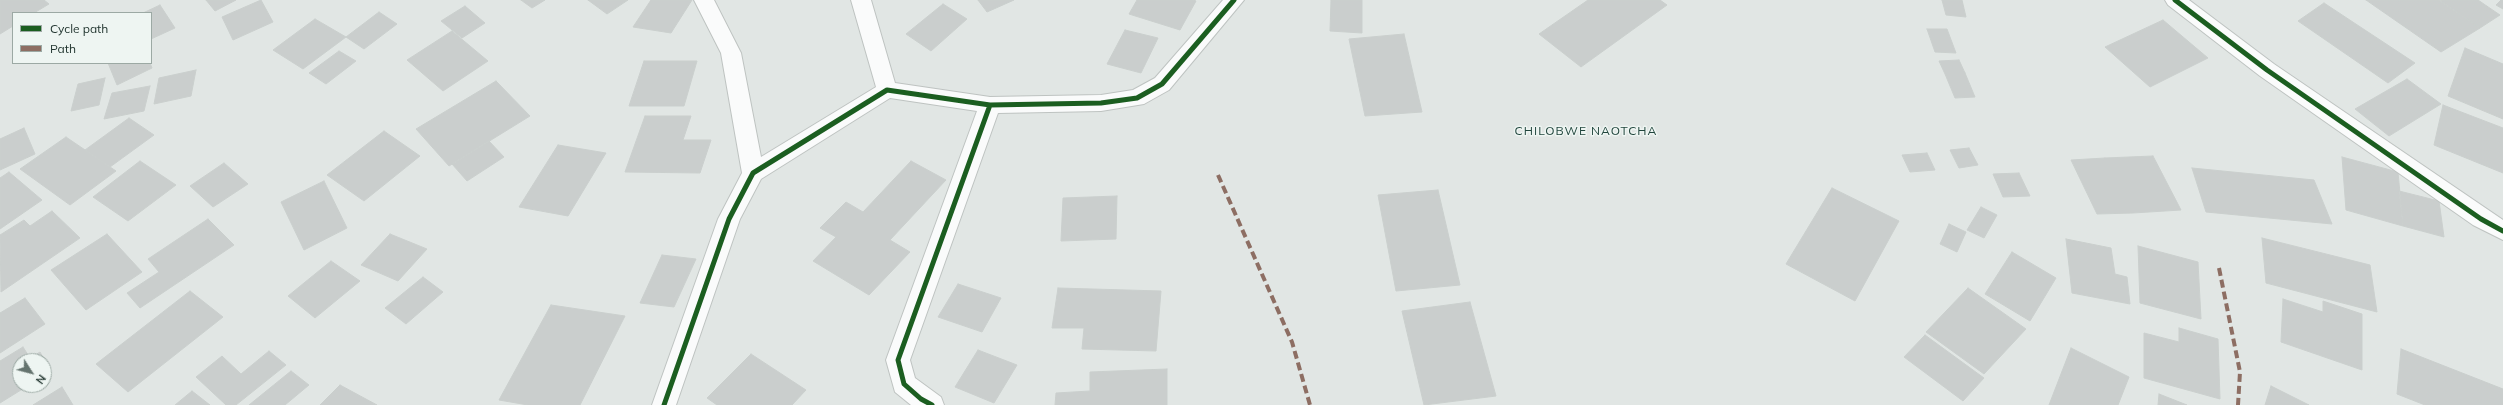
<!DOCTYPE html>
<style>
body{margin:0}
#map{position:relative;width:2503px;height:405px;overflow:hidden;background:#e1e6e4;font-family:Mulish,sans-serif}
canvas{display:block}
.legend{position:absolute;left:12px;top:12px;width:140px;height:52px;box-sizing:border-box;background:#eef5f2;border:1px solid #9ca9a4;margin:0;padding:5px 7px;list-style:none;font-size:12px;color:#223630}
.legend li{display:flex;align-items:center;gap:8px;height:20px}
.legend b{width:20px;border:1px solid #9ca9a4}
.north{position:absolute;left:12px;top:353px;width:40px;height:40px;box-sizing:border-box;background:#eef5f2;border:1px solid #9ca9a4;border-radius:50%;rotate:126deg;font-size:11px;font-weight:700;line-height:16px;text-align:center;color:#223630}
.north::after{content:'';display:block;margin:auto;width:14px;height:18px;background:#65746f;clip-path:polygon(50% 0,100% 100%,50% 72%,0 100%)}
</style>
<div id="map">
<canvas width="2503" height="405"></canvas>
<ul class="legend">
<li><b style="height:5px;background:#1b5e20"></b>Cycle path</li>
<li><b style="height:5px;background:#8d6e63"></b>Path</li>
</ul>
<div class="north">N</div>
</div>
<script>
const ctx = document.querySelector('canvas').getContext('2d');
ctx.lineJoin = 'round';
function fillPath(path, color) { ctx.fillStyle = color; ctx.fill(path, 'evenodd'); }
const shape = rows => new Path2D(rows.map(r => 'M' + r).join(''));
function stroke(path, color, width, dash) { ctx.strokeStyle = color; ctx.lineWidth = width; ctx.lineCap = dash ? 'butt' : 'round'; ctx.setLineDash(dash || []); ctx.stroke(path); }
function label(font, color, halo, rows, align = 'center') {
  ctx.font = font + ' Mulish,sans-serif'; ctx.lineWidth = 3; ctx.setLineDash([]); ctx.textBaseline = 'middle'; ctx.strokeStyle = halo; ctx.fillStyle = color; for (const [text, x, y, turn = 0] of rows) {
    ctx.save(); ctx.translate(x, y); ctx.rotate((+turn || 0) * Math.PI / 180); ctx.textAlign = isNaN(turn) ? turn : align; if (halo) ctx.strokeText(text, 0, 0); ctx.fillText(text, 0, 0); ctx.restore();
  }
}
const building = shape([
 [0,0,44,0,49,4,34,13,13,13,13,26,0,34,0,0],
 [206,0,236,0,215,11,206,0],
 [261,0,273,22,233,40,222,17,261,0],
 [521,0,545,0,532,8,521,0],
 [588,0,628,0,607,14,588,0],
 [651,0,692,0,671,33,633,27,651,0],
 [978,0,1014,0,987,12,978,0],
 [1137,0,1193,0,1196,1,1180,30,1129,14,1137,0],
 [1331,0,1362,0,1362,33,1330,31,1331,0],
 [1588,0,1660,0,1667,5,1581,67,1539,34,1588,0],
 [1942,0,1962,0,1966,17,1946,15,1942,0],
 [2366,0,2439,0,2480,28,2441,52,2366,0],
 [2442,0,2478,0,2500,15,2480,28,2440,1,2442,0],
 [2501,0,2503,0,2503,9,2496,5,2501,0],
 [2324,3,2415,63,2388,83,2298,21,2324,3],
 [943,4,967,19,931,51,906,34,943,4],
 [160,5,175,28,151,39,151,13,143,13,160,5],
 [465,6,485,23,462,38,441,21,465,6],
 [379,12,397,24,364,49,346,37,379,12],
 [315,19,346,37,303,69,273,50,315,19],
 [2163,20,2208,58,2150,87,2105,47,2163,20],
 [1927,29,1947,29,1956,53,1935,52,1927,29],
 [1125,30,1158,38,1141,73,1107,64,1125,30],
 [452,31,488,61,443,91,407,60,452,31],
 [1404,34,1422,112,1365,116,1349,39,1404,34],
 [2465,48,2503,64,2503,119,2448,96,2465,48],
 [339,51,356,61,326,84,309,73,339,51],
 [1959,60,1965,73,1945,74,1939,61,1959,60],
 [644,61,697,61,684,106,629,106,644,61],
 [108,63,150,63,152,68,117,85,108,63],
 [196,70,191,96,154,104,159,78,196,70],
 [1965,73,1975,97,1955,98,1945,74,1965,73],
 [105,78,99,105,71,111,78,84,105,78],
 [2407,79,2441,104,2389,136,2355,109,2407,79],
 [496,81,530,116,449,166,416,129,496,81],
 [150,86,144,111,104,119,112,93,150,86],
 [2443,105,2503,128,2503,173,2434,145,2443,105],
 [645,116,691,116,683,140,711,140,700,173,625,172,645,116],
 [129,118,154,135,110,167,85,150,129,118],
 [24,128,35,154,0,170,0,139,24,128],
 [384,131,420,156,364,201,327,175,384,131],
 [66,137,116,171,70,205,20,169,66,137],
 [489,141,504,157,467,181,452,164,489,141],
 [558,145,606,153,568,216,519,207,558,145],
 [1969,148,1978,165,1959,168,1950,150,1969,148],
 [1927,153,1935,170,1910,172,1902,155,1927,153],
 [2153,156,2181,210,2133,213,2105,158,2153,156],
 [2342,157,2398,172,2403,226,2346,210,2342,157],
 [2105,158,2133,213,2097,214,2071,160,2105,158],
 [140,161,176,185,128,221,93,197,140,161],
 [911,161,946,180,890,240,910,252,869,295,813,261,836,237,820,228,846,202,863,212,911,161],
 [224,163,248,184,213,207,190,186,224,163],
 [2192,168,2314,180,2332,224,2206,212,2192,168],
 [9,172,42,200,0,229,0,178,9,172],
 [2019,173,2030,196,2003,197,1993,174,2019,173],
 [324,181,347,228,304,250,281,202,324,181],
 [1832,188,1899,221,1855,301,1786,264,1832,188],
 [1438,190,1460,285,1396,291,1378,195,1438,190],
 [2399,191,2439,201,2444,237,2403,226,2399,191],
 [1117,196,1116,239,1061,241,1063,198,1117,196],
 [1981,207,1997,215,1984,238,1967,230,1981,207],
 [52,211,80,238,1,292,0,235,24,220,30,226,52,211],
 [208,219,234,245,140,308,127,293,159,272,148,259,208,219],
 [1949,224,1966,232,1957,252,1940,244,1949,224],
 [107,234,142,272,86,310,51,270,107,234],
 [390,234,427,249,398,281,361,265,390,234],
 [2262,238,2370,265,2377,312,2266,283,2262,238],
 [2066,239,2111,248,2115,274,2127,277,2130,304,2072,293,2066,239],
 [2138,246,2198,262,2201,319,2140,303,2138,246],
 [2012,252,2056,278,2030,321,1985,294,2012,252],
 [662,255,696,259,674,307,640,303,662,255],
 [331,261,360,281,315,318,288,296,331,261],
 [423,277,443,292,406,324,385,308,423,277],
 [958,284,1001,298,982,332,938,317,958,284],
 [1058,288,1161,291,1156,351,1082,349,1084,328,1052,328,1058,288],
 [1968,288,2026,329,1984,374,1926,332,1968,288],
 [190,291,223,317,128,392,96,364,190,291],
 [25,298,45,324,0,353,0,313,25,298],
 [2283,299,2323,312,2323,301,2362,314,2362,370,2281,342,2283,299],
 [1470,302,1496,396,1424,405,1402,311,1470,302],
 [551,305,625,316,580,405,528,405,499,400,551,305],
 [2179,328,2218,339,2220,399,2144,378,2144,333,2179,342,2179,328],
 [1925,335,1984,378,1963,401,1904,357,1925,335],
 [23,347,30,358,40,352,51,372,44,376,44,361,20,361,20,385,29,385,0,403,0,361,23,347],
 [2071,348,2129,377,2118,405,2049,405,2071,348],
 [2401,349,2503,389,2503,405,2425,405,2397,394,2401,349],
 [978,350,1017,365,994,403,955,387,978,350],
 [269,351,286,365,236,405,226,405,196,377,222,356,241,374,269,351],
 [751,354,806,390,792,405,717,405,707,398,751,354],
 [1167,369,1167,405,1055,405,1056,393,1090,391,1090,372,1167,369],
 [291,371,309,385,285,405,249,405,291,371],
 [340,385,377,405,320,405,340,385],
 [2271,386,2309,405,2265,405,2271,386],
 [62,387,73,405,33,405,62,387],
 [192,391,210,405,175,405,192,391],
 [2159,394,2187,405,2158,405,2159,394]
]);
const minor = shape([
 [694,0,714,0,741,53,761,157,876,87,851,0,871,0,895,83,990,97,1101,95,1133,90,1155,78,1223,0,1244,0,1169,90,1144,104,1101,111,998,113,910,360,915,378,941,397,944,405,911,405,895,392,886,360,977,111,890,98,761,179,740,219,676,405,652,405,718,219,742,173,721,53,694,0],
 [2165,0,2189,0,2274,64,2503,220,2503,240,2473,225,2260,76,2168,5,2165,0]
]);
const quiet = shape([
 [1218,175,1292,342,1310,405],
 [2219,268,2240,372,2238,405]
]);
const cycleway = shape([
 [2175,0,2267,70,2481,219,2503,231],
 [664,405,729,219,753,173,887,90,990,105,1101,103,1137,98,1162,84,1234,0],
 [932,405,921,399,904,384,898,360,990,105]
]);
const quarterNames = [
 ["CHILOBWE NAOTCHA",1586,131]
];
fillPath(building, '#cacecd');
stroke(building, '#cacfcd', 1);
stroke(minor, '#bec3c1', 2);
fillPath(minor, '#fafbfb');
stroke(quiet, '#8d6e63', 4, [8, 4]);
stroke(cycleway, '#1b5e20', 5);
ctx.letterSpacing = '1px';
label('12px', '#20453c', '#eef5f2', quarterNames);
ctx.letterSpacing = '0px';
</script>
